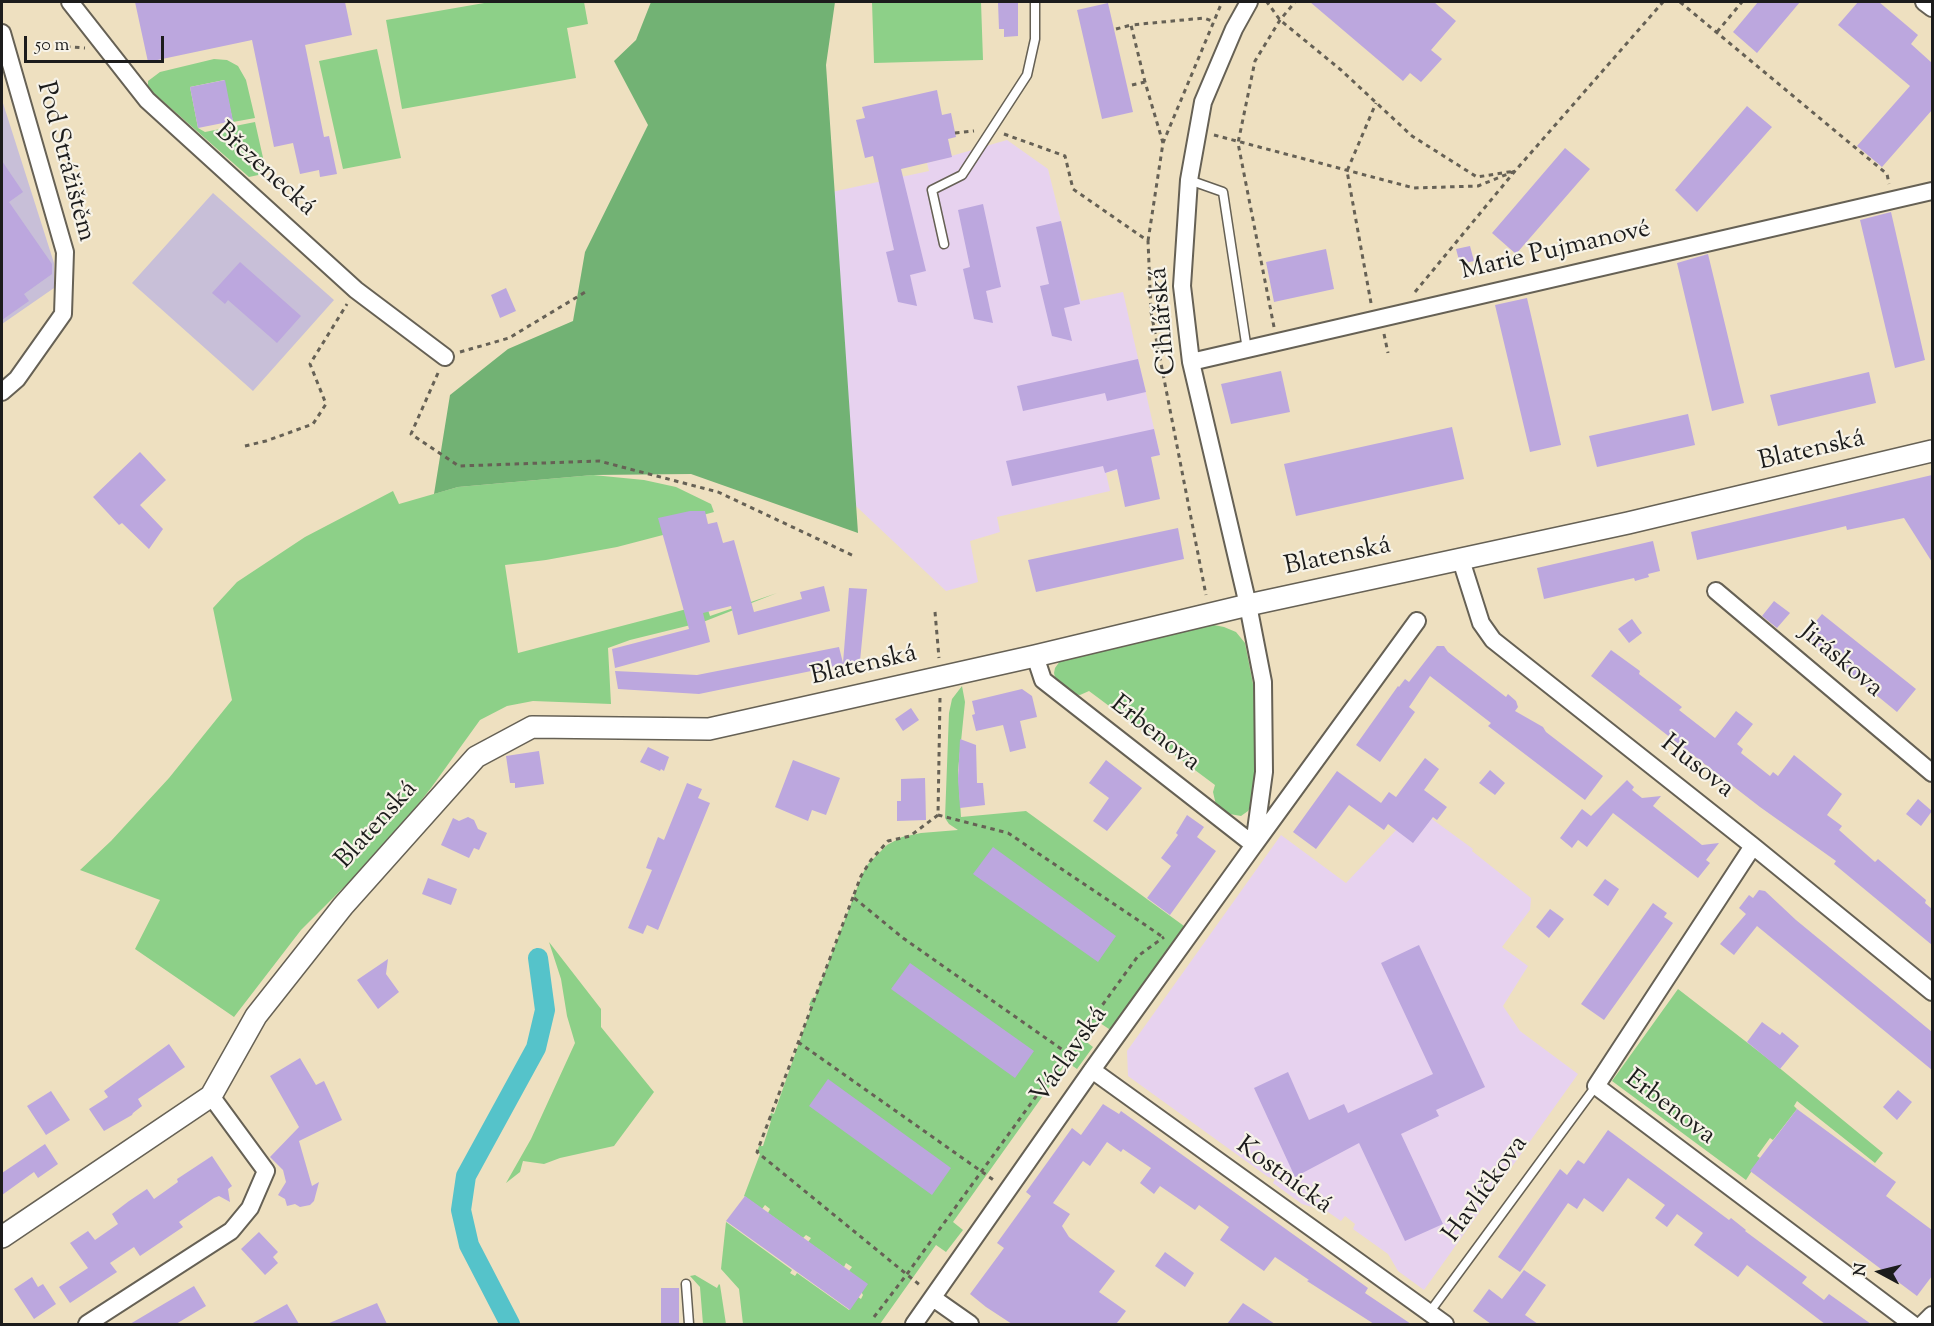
<!DOCTYPE html>
<meta charset="utf-8">
<style>
body{margin:0}
#map{position:relative;width:1934px;height:1326px;overflow:hidden;background:#eee0c0;font-family:"Sorts Mill Goudy",serif}
canvas{display:block}
.frame{position:absolute;inset:0;border:3px solid #1c1c1c;pointer-events:none}
.north{position:absolute;left:1850px;top:1242px;width:60px;height:60px;-webkit-text-stroke:4px #f7f3e8;paint-order:stroke;rotate:277deg;font-size:16px;font-weight:700;line-height:24px;text-align:center;color:#1c1c1c}
.north::after{content:'';display:block;margin:auto;width:21px;height:27px;background:#1c1c1c;clip-path:polygon(50% 0,100% 100%,50% 72%,0 100%)}
.scale{position:absolute;left:24px;top:36px;width:140px;height:27px;box-sizing:border-box;border:3px solid #1c1c1c;border-top:0;padding-left:8px;font-size:18px;line-height:21px;white-space:nowrap;color:#1c1c1c;-webkit-text-stroke:4px #f7f3e8;paint-order:stroke}
</style>
<div id="map">
<canvas width="1934" height="1326"></canvas>
<div class="frame"></div>
<div class="north">N</div>
<div class="scale">50 m</div>
</div>
<script>
const ctx = document.querySelector('canvas').getContext('2d');
ctx.lineJoin = 'round';
function fillPath(path, color) { ctx.fillStyle = color; ctx.fill(path, 'evenodd'); }
const shape = rows => new Path2D(rows.map(r => 'M' + r).join(''));
function stroke(path, color, width, dash) { ctx.strokeStyle = color; ctx.lineWidth = width; ctx.lineCap = dash ? 'butt' : 'round'; ctx.setLineDash(dash || []); ctx.stroke(path); }
function label(font, color, halo, rows, align = 'center') {
  ctx.font = font + ' "Sorts Mill Goudy",serif'; ctx.lineWidth = 4.5; ctx.setLineDash([]); ctx.textBaseline = 'middle'; ctx.strokeStyle = halo; ctx.fillStyle = color; for (const [text, x, y, turn = 0] of rows) {
    ctx.save(); ctx.translate(x, y); ctx.rotate((+turn || 0) * Math.PI / 180); ctx.textAlign = isNaN(turn) ? turn : align; if (halo) ctx.strokeText(text, 0, 0); ctx.fillText(text, 0, 0); ctx.restore();
  }
}
const built = shape([
 [1007,140,1048,169,1081,301,1123,292,1160,455,1147,458,1148,462,1106,473,1110,491,997,517,1000,532,970,541,978,582,946,591,733,390,813,196,929,171,927,163],
 [1417,808,1473,849,1472,851,1531,898,1530,910,1502,947,1528,966,1503,1006,1520,1031,1578,1074,1424,1290,1398,1271,1388,1254,1353,1229,1355,1224,1345,1216,1341,1221,1328,1212,1302,1204,1273,1183,1275,1179,1268,1177,1128,1076,1127,1051,1281,835,1346,883]
]);
const industrial = shape([
 [2,100,54,263,54,288,2,324],
 [213,193,334,300,253,391,132,283]
]);
const green = shape([
 [490,2,584,2,588,24,567,28,576,78,402,109,386,20],
 [872,2,981,2,983,60,874,63],
 [377,49,401,158,343,169,319,61],
 [214,59,227,60,238,66,246,80,255,118,233,122,224,80,190,87,198,128,205,132,255,122,266,171,263,174,249,177,148,88,148,81,160,72],
 [593,475,644,480,676,487,711,504,714,512,703,515,705,524,617,547,546,560,505,565,518,653,706,604,710,616,777,593,703,622,630,640,608,648,611,704,533,701,507,706,480,720,431,788,384,847,301,930,234,1017,135,949,160,900,80,870,111,841,169,778,232,700,213,608,237,582,305,537,393,491,399,504,458,487],
 [1209,624,1224,627,1236,632,1245,643,1254,689,1256,729,1254,781,1251,806,1248,811,1241,816,1224,813,1216,805,1213,792,1215,785,1089,691,1080,695,1072,694,1056,682,1054,673,1055,668,1060,661],
 [962,686,965,702,958,771,961,817,1026,811,1184,926,1111,1028,1109,1029,1097,1021,1084,1040,1093,1047,1077,1069,1067,1062,953,1222,963,1230,946,1252,936,1245,880,1324,743,1324,739,1289,721,1269,726,1222,792,1270,790,1273,795,1276,797,1273,849,1310,858,1297,861,1299,863,1295,849,1271,852,1267,846,1263,844,1267,808,1242,811,1238,806,1235,803,1238,768,1213,770,1209,765,1205,762,1209,744,1196,760,1154,757,1152,759,1146,763,1146,771,1121,769,1120,771,1113,774,1114,812,1006,809,1005,812,998,815,998,862,875,868,864,887,845,902,837,921,833,958,830,949,824,945,818,949,713,952,699],
 [549,942,601,1009,601,1027,654,1092,614,1146,560,1158,544,1164,523,1161,520,1172,506,1183,531,1139,575,1043,567,1016,561,979],
 [1678,989,1771,1061,1883,1153,1875,1163,1797,1101,1794,1106,1797,1109,1773,1140,1770,1138,1757,1156,1760,1158,1746,1180,1612,1081],
 [695,1275,717,1288,719,1284,720,1285,726,1324,703,1324,700,1287,690,1276]
]);
const forest = shape([
 [651,2,835,2,826,65,858,533,691,474,593,475,458,487,434,494,450,395,508,349,573,321,585,252,648,125,614,61,636,40]
]);
const canal = shape([
 [510,1324,469,1245,461,1210,466,1176,536,1048,545,1010,538,958]
]);
const building = shape([
 [135,2,345,2,352,35,305,45,324,137,329,136,337,174,320,177,319,170,300,174,293,143,274,147,252,40,148,62],
 [998,2,1018,2,1018,36,1004,37,1004,29,999,29],
 [1310,2,1434,2,1456,21,1431,50,1442,59,1421,82,1410,73,1403,81],
 [1758,2,1800,2,1757,53,1733,32],
 [1858,2,1879,2,1918,35,1911,44,1932,63,1932,110,1882,167,1857,146,1910,86,1838,25],
 [1108,3,1133,112,1102,119,1077,10],
 [225,80,233,121,198,128,190,87],
 [937,90,942,115,951,113,956,137,948,139,952,157,901,169,926,271,910,275,917,306,898,302,886,252,894,250,873,156,865,158,856,120,865,118,862,107],
 [1747,106,1772,127,1697,212,1675,190],
 [1565,148,1590,169,1516,254,1492,233],
 [2,161,23,192,9,202,52,264,52,274,24,294,29,301,2,320],
 [983,204,1001,287,986,291,993,323,974,319,963,269,970,267,958,210],
 [1891,212,1925,360,1895,368,1860,220],
 [1061,221,1080,304,1064,308,1072,341,1052,336,1040,286,1049,284,1036,227],
 [1470,246,1474,261,1460,264,1456,249],
 [1326,249,1334,289,1274,302,1266,262],
 [1708,254,1744,403,1712,411,1677,263],
 [240,262,301,316,277,343,228,300,225,304,212,293],
 [506,288,516,311,500,318,491,295],
 [1527,298,1561,445,1530,452,1495,305],
 [1138,359,1146,392,1107,401,1105,393,1023,411,1017,386],
 [1281,371,1290,412,1231,424,1221,384],
 [1869,372,1876,403,1778,426,1770,395],
 [1688,414,1695,445,1597,467,1589,436],
 [1452,427,1464,479,1296,516,1284,464],
 [1154,429,1160,455,1151,457,1160,499,1125,507,1117,469,1105,473,1103,466,1012,486,1006,461],
 [140,452,166,480,140,505,163,529,149,549,122,523,119,525,93,497],
 [1932,475,1932,562,1904,518,1847,530,1846,526,1838,528,1697,560,1691,532],
 [690,511,705,511,708,524,717,522,723,543,734,540,754,612,802,599,800,592,824,586,830,611,738,635,731,606,703,613,710,642,615,668,612,649,689,629,658,518],
 [1178,528,1184,559,1036,592,1028,560],
 [1653,541,1660,571,1648,574,1649,577,1635,581,1634,578,1544,599,1537,568],
 [849,588,867,589,860,661,699,694,618,689,615,671,697,675,839,647,843,663],
 [1774,601,1790,613,1777,628,1762,616],
 [1822,614,1916,689,1897,712,1804,636],
 [1632,619,1642,633,1629,643,1618,629],
 [1437,646,1444,646,1448,652,1506,697,1508,694,1516,701,1518,707,1515,711,1543,727,1546,732,1603,776,1585,800,1488,726,1491,723,1430,676,1409,707,1415,712,1380,762,1356,745,1398,686,1399,687,1405,679,1409,682],
 [1611,650,1640,671,1639,674,1682,707,1679,710,1715,738,1736,711,1753,724,1737,744,1743,749,1741,753,1770,776,1773,772,1778,776,1794,755,1842,794,1827,815,1842,826,1839,830,1875,862,1878,859,1926,900,1925,903,1932,909,1932,945,1834,864,1836,861,1760,807,1591,676],
 [1022,689,1032,696,1037,717,1020,721,1026,748,1010,752,1003,725,976,731,972,715,975,714,972,701],
 [911,708,919,720,903,731,895,719],
 [960,739,976,745,977,783,983,783,985,805,960,808,958,779],
 [648,747,669,757,664,771,661,769,660,771,640,762],
 [539,751,544,784,515,788,515,783,510,783,506,756],
 [1425,758,1439,769,1424,790,1447,807,1437,820,1433,817,1413,843,1388,824,1384,830,1349,805,1316,849,1293,832,1337,771,1381,803,1389,792,1396,797],
 [793,760,840,778,826,815,812,810,808,821,775,807],
 [1106,760,1142,788,1107,831,1093,821,1109,798,1089,783],
 [1490,770,1505,783,1495,795,1479,783],
 [925,778,926,820,897,821,897,801,901,801,901,779],
 [1627,780,1634,787,1632,790,1642,798,1661,796,1653,806,1702,845,1719,843,1706,860,1710,863,1698,878,1613,813,1587,847,1578,840,1572,848,1560,838,1582,809,1591,816],
 [687,783,702,789,698,798,710,803,658,930,647,925,643,934,628,928,652,870,646,868,658,837,664,840],
 [1918,799,1932,811,1921,826,1906,814],
 [1187,815,1204,827,1197,837,1216,851,1170,915,1147,898,1171,866,1161,858,1178,835,1176,833],
 [468,817,474,820,478,829,487,833,479,850,474,848,469,858,441,845,453,818,459,821],
 [993,847,1116,936,1098,962,973,874],
 [428,878,457,889,451,905,422,894],
 [1605,879,1619,889,1608,906,1593,895],
 [1759,890,1765,891,1796,920,1932,1032,1932,1070,1757,926,1734,955,1720,944,1746,914,1739,908,1749,895,1753,898],
 [1653,903,1667,913,1664,917,1673,923,1604,1020,1581,1004],
 [1550,909,1564,919,1549,938,1536,927],
 [1419,945,1485,1087,1436,1110,1439,1116,1401,1134,1443,1224,1405,1241,1359,1143,1295,1177,1254,1088,1288,1072,1309,1120,1344,1104,1348,1113,1433,1074,1381,963],
 [388,959,386,974,399,992,378,1009,357,980],
 [910,963,1034,1051,1015,1078,891,989],
 [1762,1022,1780,1035,1782,1032,1799,1046,1780,1069,1747,1042],
 [169,1044,185,1067,138,1099,142,1106,133,1113,132,1115,104,1131,89,1109,108,1097,104,1091],
 [300,1058,316,1085,324,1081,342,1120,299,1141,312,1186,319,1182,314,1201,310,1205,300,1207,295,1204,287,1206,285,1199,278,1195,286,1182,283,1170,270,1157,299,1127,270,1076],
 [828,1079,951,1168,932,1195,809,1106],
 [1898,1090,1912,1102,1897,1120,1883,1107],
 [51,1091,70,1120,46,1135,27,1106],
 [1103,1104,1119,1114,1121,1111,1343,1270,1368,1288,1365,1293,1411,1324,1374,1324,1307,1281,1309,1280,1275,1257,1264,1271,1220,1240,1229,1227,1199,1205,1195,1210,1160,1186,1154,1194,1140,1183,1151,1168,1123,1149,1121,1152,1107,1142,1090,1166,1083,1161,1053,1203,1070,1214,1062,1226,1069,1237,1115,1271,1099,1292,1126,1311,1120,1319,1116,1324,1012,1324,986,1307,970,1294,1004,1248,997,1243,1031,1196,1026,1192,1072,1128,1081,1135],
 [1797,1109,1896,1182,1886,1196,1932,1230,1932,1276,1917,1296,1750,1171],
 [1608,1130,1729,1220,1731,1218,1746,1230,1745,1231,1807,1277,1802,1283,1824,1300,1829,1294,1871,1324,1825,1324,1747,1265,1738,1277,1694,1245,1703,1233,1677,1214,1667,1227,1655,1218,1665,1205,1628,1178,1603,1212,1584,1198,1577,1209,1568,1203,1520,1272,1498,1257,1560,1169,1567,1175,1578,1160,1584,1164],
 [45,1144,58,1164,38,1178,34,1172,2,1195,2,1173],
 [212,1156,232,1186,228,1189,230,1202,219,1196,214,1198,179,1222,183,1227,140,1256,134,1247,110,1263,117,1272,70,1303,59,1287,88,1268,70,1243,88,1231,95,1240,118,1224,112,1214,129,1201,147,1189,154,1199,178,1182,177,1179],
 [745,1196,868,1284,850,1310,726,1221],
 [259,1232,278,1252,273,1257,278,1263,265,1275,241,1249],
 [1165,1252,1194,1273,1185,1287,1155,1266],
 [1524,1270,1546,1285,1525,1315,1538,1324,1491,1324,1473,1311,1489,1289,1502,1299],
 [32,1277,38,1287,43,1284,56,1304,34,1319,14,1289],
 [194,1286,206,1306,176,1324,130,1324],
 [661,1288,679,1288,679,1324,661,1324],
 [377,1303,387,1324,327,1324],
 [1243,1303,1275,1324,1227,1324],
 [287,1304,299,1324,251,1324]
]);
const path = shape([
 [1680,2,1887,174,1889,184],
 [1116,29,1131,25],
 [1717,32,1742,2],
 [57,46,85,48],
 [1132,85,1145,82],
 [955,133,974,131],
 [1004,134,1065,156,1073,189,1148,241,1151,312,1206,595],
 [1214,135,1414,188,1478,186,1515,171,1477,177,1412,136,1341,70,1280,20,1267,2],
 [1163,143,1145,82,1131,25,1204,18,1212,21],
 [1148,241,1163,143,1222,2],
 [1415,292,1515,171,1663,2],
 [1371,303,1347,171,1376,103],
 [1274,327,1238,143,1255,61,1280,20,1295,2],
 [1384,334,1388,353],
 [460,352,509,338,587,291],
 [438,373,411,434,459,466,599,461,718,492,854,556],
 [245,446,266,441,313,424,326,404,310,364,347,304],
 [935,612,939,658],
 [940,698,938,815,910,836,888,841,871,860,861,876,853,897,903,938,1077,1060],
 [938,815,1008,833,1163,937],
 [853,897,757,1152,921,1286],
 [798,1042,995,1181],
 [874,1317,907,1274,1138,956,1164,937]
]);
const service = shape([
 [1189,180,1223,192,1247,350],
 [944,244,932,190,962,175,1027,75,1035,39,1035,2],
 [686,1284,689,1324],
 [1429,1313,1596,1086]
]);
const minor = shape([
 [70,2,147,100,356,290,445,357],
 [1924,2,1932,8],
 [2,33,65,252,63,314,17,379,2,392],
 [1191,362,1932,191],
 [1461,560,1481,623,1493,640,1753,846,1932,992],
 [1716,591,1932,773],
 [1035,656,1043,680,1254,845,1417,621],
 [1753,846,1596,1086,1912,1324],
 [1092,1070,1445,1324],
 [933,1298,970,1324],
 [87,1324,231,1231,250,1208,266,1171,211,1096],
 [914,1324,1092,1070,1254,845,1264,772,1263,682,1248,605,1191,362,1182,286,1189,180,1203,102,1234,29,1249,2],
 [1923,1324,1932,1315]
]);
const tertiary = shape([
 [2,1237,211,1096,256,1016,343,906,476,757,532,727,709,729,1035,656,1248,605,1628,523,1932,451]
]);
const streetNames = [
 ["Pod Strážištěm",64,162,75],
 ["Březenecká",264,171,42],
 ["Marie Pujmanové",1556,252,-13],
 ["Cihlářská",1165,321,-95],
 ["Blatenská",1812,452,-13],
 ["Blatenská",1338,558,-12],
 ["Jiráskova",1840,662,40],
 ["Blatenská",864,667,-13],
 ["Erbenova",1154,735,38],
 ["Husova",1696,768,38],
 ["Blatenská",378,826,-48],
 ["Václavská",1071,1056,-55],
 ["Erbenova",1669,1109,37],
 ["Kostnická",1283,1177,36],
 ["Havlíčkova",1487,1190,-54]
];
fillPath(built, '#e7d2ef');
fillPath(industrial, '#c8bfd8');
fillPath(green, '#8dd088');
fillPath(forest, '#72b274');
stroke(canal, '#55c3ca', 20);
fillPath(building, '#bca7de');
stroke(service, '#666155', 11);
stroke(minor, '#666155', 20);
stroke(tertiary, '#666155', 24);
stroke(path, '#666155', 3, [4.5, 4.5]);
stroke(service, '#fff', 8);
stroke(minor, '#fff', 16);
stroke(tertiary, '#fff', 21);
label('26px', '#1c1c1c', '#f7f3e8', streetNames);
</script>
